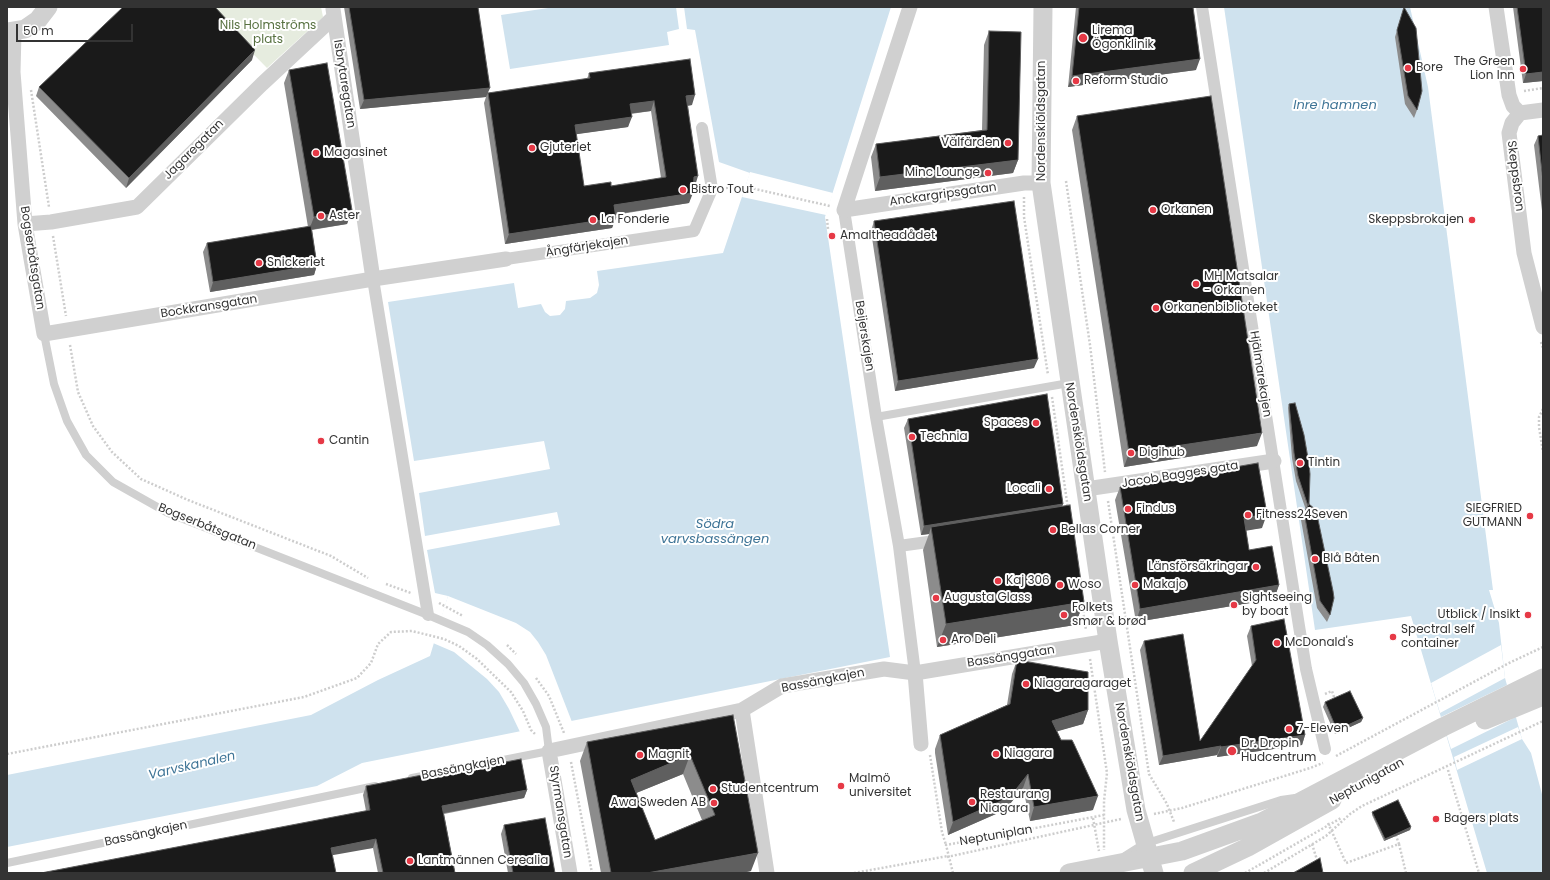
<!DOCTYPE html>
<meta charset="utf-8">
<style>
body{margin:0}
#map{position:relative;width:1550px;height:880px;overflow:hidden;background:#fff;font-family:Poppins,sans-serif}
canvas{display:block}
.frame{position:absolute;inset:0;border:8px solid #333;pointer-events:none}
.scale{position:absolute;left:16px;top:24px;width:117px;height:18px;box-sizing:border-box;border:2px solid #333;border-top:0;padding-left:5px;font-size:12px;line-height:14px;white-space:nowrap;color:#333;-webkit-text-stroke:3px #fff;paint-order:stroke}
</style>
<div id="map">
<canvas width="1550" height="880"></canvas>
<div class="frame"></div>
<div class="scale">50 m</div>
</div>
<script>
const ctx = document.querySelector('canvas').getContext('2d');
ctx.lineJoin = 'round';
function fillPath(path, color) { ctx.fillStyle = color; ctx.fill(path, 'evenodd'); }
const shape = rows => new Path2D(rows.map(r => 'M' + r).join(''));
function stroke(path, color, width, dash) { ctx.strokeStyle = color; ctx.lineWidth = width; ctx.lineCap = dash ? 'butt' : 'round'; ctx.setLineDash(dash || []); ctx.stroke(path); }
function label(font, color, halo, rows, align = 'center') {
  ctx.font = font + ' Poppins,sans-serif'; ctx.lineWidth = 4; ctx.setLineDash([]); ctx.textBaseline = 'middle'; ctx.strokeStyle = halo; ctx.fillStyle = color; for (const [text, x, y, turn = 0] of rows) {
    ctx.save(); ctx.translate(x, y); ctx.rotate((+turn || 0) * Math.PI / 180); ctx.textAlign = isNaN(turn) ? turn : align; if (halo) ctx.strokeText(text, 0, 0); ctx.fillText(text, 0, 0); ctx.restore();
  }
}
const green = shape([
 [207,7,321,7,323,17,267,68]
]);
const water = shape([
 [555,7,676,7,679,29,667,32,669,45,510,69,501,15],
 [684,7,891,7,825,217,890,657,362,763,317,786,7,847,7,775,311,715,378,680,430,656,448,596,435,593,427,550,560,525,557,512,425,536,419,493,550,469,544,441,414,461,388,302,514,283,518,308,541,304,545,312,550,316,560,315,565,309,566,301,590,298,597,293,599,285,597,271,723,253,750,173,719,162,695,30,687,29],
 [1224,7,1410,7,1428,87,1493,590,1489,590,1499,623,1505,678,1522,739,1531,753,1543,798,1543,873,1487,873,1411,616,1315,630]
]);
const pier = shape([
 [750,172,833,193,826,215,742,197],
 [448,596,516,623,530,632,538,642,546,655,572,722,520,732,509,709,499,692,487,679,454,652,433,643],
 [1501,645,1505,678,1440,713,1431,683],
 [1507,685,1516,717,1451,749,1441,717],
 [1518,727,1522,739,1457,770,1454,757]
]);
const path = shape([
 [31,90,49,207],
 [1524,91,1543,88],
 [1066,181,1090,345,1105,472],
 [726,188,742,186,830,206],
 [1024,197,1024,217,1048,375],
 [827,219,828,229],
 [53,236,66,316],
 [1541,342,1543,348],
 [70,345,78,392,93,426,112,452,141,479,188,500,331,556,368,578],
 [1052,397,1068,509],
 [1543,409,1539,417,1539,427,1543,452],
 [1108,501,1149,774,1167,804,1174,822],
 [386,584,411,593],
 [439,603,463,616],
 [1082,603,1086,630],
 [507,645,516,654],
 [1090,659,1107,773,1104,801,1104,850],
 [536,678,549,696,564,733],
 [1325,694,1332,691,1335,700],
 [7,754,304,697,357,678,371,663,378,644,391,632,412,631,444,639,459,646,477,659,511,692,523,711,531,730,535,734],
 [930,755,942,832,946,845],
 [1336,756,1509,663,1543,647],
 [571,762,592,873],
 [1448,770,1479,873],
 [1154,814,1182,808,1310,768,1323,763],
 [1093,818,1099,851],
 [1328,823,1346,863,1399,844,1395,833],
 [1312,844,1318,863],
 [1399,844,1406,873],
 [947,857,1121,819],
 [854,873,948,856],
 [953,873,946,845,1104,815],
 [1245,873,1341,818],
 [1264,873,1326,836,1350,814,1362,806,1543,721]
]);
const service = shape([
 [44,334,54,384,67,421,86,455,113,482,168,513,428,615,468,632,487,645,508,664,524,683,536,704,546,727,549,751,412,778],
 [876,417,1069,383],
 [1125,856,1144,844,1281,800,1295,798],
 [7,863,375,786]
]);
const pedestrian = shape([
 [1202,7,1299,626,1306,669,1325,749],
 [844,210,876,417,899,546,915,673],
 [506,259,694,231,712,189,702,128],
 [373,279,428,615],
 [899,546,942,540]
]);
const minor = shape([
 [910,7,844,210,1024,183,1041,183],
 [1496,7,1509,95,1513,106,1520,113],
 [333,9,373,279],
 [14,32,13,72,25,224,44,334,373,279,506,259],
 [1520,113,1512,123,1509,133,1524,253,1543,327],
 [1520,113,1543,110],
 [25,224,51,222,137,207,262,84,334,17],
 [1086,489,1274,461],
 [915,673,921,744],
 [742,710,767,873],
 [570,873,549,751,742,710,782,686,884,669,915,673,1108,641]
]);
const tertiary = shape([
 [1043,7,1041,183,1108,641,1136,810,1154,873],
 [7,32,25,29,38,20,48,7],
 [1485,720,1543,696],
 [1069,873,1182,851,1262,822,1443,727,1543,678],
 [1193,873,1248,847,1332,800]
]);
const wall = shape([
 [344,7,478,7,488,93,587,79,589,73,692,105,688,106,695,186,693,186,689,203,615,215,616,218,612,228,505,244,484,103,486,97,360,109],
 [651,111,661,178,611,186,584,186,576,134,628,127,631,114],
 [1076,7,1193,7,1196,70,1068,87],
 [1404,7,1417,110,1414,118,1405,104,1395,37],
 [1513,7,1543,7,1543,81,1523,83],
 [989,31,1018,160,1013,173,875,191,871,157,876,144,982,130,984,45],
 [252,60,126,188,36,96,39,87],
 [289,70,352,210,347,224,312,230,317,265,314,275,210,292,203,252,207,243,308,227,284,83],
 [1077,116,1257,446,1124,467,1072,130],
 [1543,135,1543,219,1534,145,1538,136],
 [874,221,1034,368,895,391,871,231],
 [1289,404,1309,504,1330,615,1327,622,1317,608,1301,520,1306,510,1296,481,1292,458,1288,408],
 [908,419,1063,504,1062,507,1084,602,1075,625,937,647,923,550,929,534,921,535,904,428],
 [1120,487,1262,528,1246,530,1249,550,1279,585,1274,599,1136,622,1115,500],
 [1251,626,1305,735,1302,745,1217,757,1217,755,1159,765,1140,650,1144,641,1200,741,1252,666,1247,636],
 [1017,660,1088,710,1083,724,1057,731,1093,810,1030,821,1023,788,1005,810,948,835,935,753,935,749,940,735,1007,705,1012,674],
 [1325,702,1363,718,1361,722,1335,734,1323,707],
 [733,715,751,871,742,873,601,873,580,761,587,742],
 [683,774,702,820,655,840,636,793],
 [423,778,527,790,524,798,444,814,455,873,378,873,373,848,41,873,366,811,363,795,366,786],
 [1372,812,1411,827,1410,830,1384,841,1372,815],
 [504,825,555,873,508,873,501,834]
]);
const shadedWall = shape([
 [255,50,252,60,126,188,129,178],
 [1200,59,1196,70,1068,87,1072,76],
 [1543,72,1543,81,1523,83,1526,74],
 [490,88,486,97,360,109,364,100],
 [695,95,692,105,683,106,686,96],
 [654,101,651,111,626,114,630,104],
 [632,117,628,127,571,135,575,125],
 [1018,160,1013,173,875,191,880,177],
 [698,176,695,186,690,187,694,177],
 [693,193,689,203,610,215,614,205],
 [352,210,347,224,309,230,314,217],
 [616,218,612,228,505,244,509,234],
 [317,265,314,275,210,292,213,282],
 [1038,359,1034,368,895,391,898,381],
 [1262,433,1257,446,1124,467,1129,453],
 [1063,504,1059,514,931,527,929,534,921,535,924,526],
 [1267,514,1262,528,1239,532,1244,518],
 [1279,585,1274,599,1136,622,1140,609],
 [1084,602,1075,625,937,647,946,624],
 [1088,710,1083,724,1048,734,1052,721],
 [1363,718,1361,722,1335,734,1337,730],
 [1305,735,1302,745,1217,757,1221,747],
 [1221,746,1217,755,1159,765,1163,756],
 [690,755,683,774,624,798,631,780],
 [1028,774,1023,788,1005,810,948,835,953,822],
 [527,790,524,798,439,814,442,806],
 [1098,796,1093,810,1030,821,1034,807],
 [1411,827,1410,830,1384,841,1385,839],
 [376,839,373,848,328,856,331,848],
 [758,853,751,871,742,873,647,873]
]);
const building = shape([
 [123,7,215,7,255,50,129,178,39,87,123,7],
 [349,7,478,7,490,88,364,100,349,7],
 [1079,7,1193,7,1200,59,1072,76,1079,7],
 [1404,7,1416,28,1422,91,1417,110,1408,96,1397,30,1404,7],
 [1517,7,1543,7,1543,72,1526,74,1517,7],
 [989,31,1021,32,1018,160,880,177,876,144,987,130,989,31],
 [690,59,695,95,686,96,698,176,694,177,693,193,614,205,616,218,509,234,488,93,590,78,589,73,690,59],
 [654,101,666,177,611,186,611,182,584,186,575,125,632,117,630,104,654,101],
 [327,63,352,210,314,217,289,70,327,63],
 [1211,96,1262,433,1129,453,1077,116,1211,96],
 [1543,135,1543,181,1538,136,1543,135],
 [1014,201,1038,359,898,381,874,221,1014,201],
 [311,226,317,265,213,282,207,243,311,226],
 [1047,394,1063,504,924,526,908,419,1047,394],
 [1295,403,1304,435,1309,464,1310,474,1309,504,1308,506,1298,476,1294,453,1289,404,1295,403],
 [1258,463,1267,514,1244,518,1249,550,1272,546,1279,585,1140,609,1120,487,1258,463],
 [1309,504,1316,510,1333,591,1334,598,1330,615,1320,601,1304,512,1309,504],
 [1070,505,1084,602,946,624,931,527,1070,505],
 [1284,619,1305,735,1221,747,1221,746,1163,756,1144,641,1183,634,1200,741,1256,660,1251,626,1284,619],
 [1017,660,1088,672,1088,710,1052,721,1061,740,1072,740,1074,744,1098,796,1034,807,1028,774,1010,797,953,822,940,735,1010,704,1017,660],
 [1350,691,1363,718,1337,730,1325,702,1350,691],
 [733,715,758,853,647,873,611,873,587,742,733,715],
 [690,755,715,815,655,840,631,780,690,755],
 [521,759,527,790,442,806,455,873,383,873,376,839,331,848,336,873,41,873,370,810,366,786,422,775,423,778,521,759],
 [1398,800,1411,827,1385,839,1372,812,1398,800],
 [545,818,555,873,513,873,504,825,545,818],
 [1320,858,1323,873,1293,873,1320,858]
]);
const markers = [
 [1083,38,5,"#e63946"],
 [1408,68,4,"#e63946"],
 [1523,69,4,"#e63946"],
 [1076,81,4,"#e63946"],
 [1008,143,4,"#e63946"],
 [532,148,4,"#e63946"],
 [316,153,4,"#e63946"],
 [988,173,4,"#e63946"],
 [683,190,4,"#e63946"],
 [1153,210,4,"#e63946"],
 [321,216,4,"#e63946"],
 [593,220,4,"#e63946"],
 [1472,220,4,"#e63946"],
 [832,236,4,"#e63946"],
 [259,263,4,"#e63946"],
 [1196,284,4,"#e63946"],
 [1156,308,4,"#e63946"],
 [1036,423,4,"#e63946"],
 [912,437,4,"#e63946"],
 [321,441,4,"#e63946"],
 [1131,453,4,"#e63946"],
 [1300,463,4,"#e63946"],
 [1049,489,4,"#e63946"],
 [1128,509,4,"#e63946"],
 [1248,515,4,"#e63946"],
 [1530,516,4,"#e63946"],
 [1053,530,4,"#e63946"],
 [1315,559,4,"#e63946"],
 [1256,567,4,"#e63946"],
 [998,581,4,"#e63946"],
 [1060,585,4,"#e63946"],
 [1135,585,4,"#e63946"],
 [936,598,4,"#e63946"],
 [1234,605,4,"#e63946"],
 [1064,615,4,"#e63946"],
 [1528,615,4,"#e63946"],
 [1393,637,4,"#e63946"],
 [943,640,4,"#e63946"],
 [1277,643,4,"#e63946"],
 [1026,684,4,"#e63946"],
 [1289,729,4,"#e63946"],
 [1232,751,5,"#e63946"],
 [996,754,4,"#e63946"],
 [640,755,4,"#e63946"],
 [841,786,4,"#e63946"],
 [713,789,4,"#e63946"],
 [972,802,4,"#e63946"],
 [714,803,4,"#e63946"],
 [1436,819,4,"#e63946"],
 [410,861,4,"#e63946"]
];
const parkNames = [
 ["Nils Holmströms",268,26],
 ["plats",268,40]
];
const poiNames = [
 ["Lirema",1092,31],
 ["Ögonklinik",1092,45],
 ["The Green",1515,62,"right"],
 ["Lion Inn",1515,76,"right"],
 ["Bore",1416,68],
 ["Reform Studio",1084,81],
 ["Välfärden",1000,143,"right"],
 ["Gjuteriet",540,148],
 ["Magasinet",324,153],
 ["Minc Lounge",980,173,"right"],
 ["Bistro Tout",691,190],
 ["Orkanen",1161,210],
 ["Aster",329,216],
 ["La Fonderie",601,220],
 ["Skeppsbrokajen",1464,220,"right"],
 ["Amaltheadådet",840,236],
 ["Snickeriet",267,263],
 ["MH Matsalar",1204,277],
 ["- Orkanen",1204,291],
 ["Orkanenbiblioteket",1164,308],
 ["Spaces",1028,423,"right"],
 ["Technia",920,437],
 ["Cantin",329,441],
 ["Digihub",1139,453],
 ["Tintin",1308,463],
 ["Locali",1041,489,"right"],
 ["Findus",1136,509],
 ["SIEGFRIED",1522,509,"right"],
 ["GUTMANN",1522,523,"right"],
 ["Fitness24Seven",1256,515],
 ["Bellas Corner",1061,530],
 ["Blå Båten",1323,559],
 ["Länsförsäkringar",1248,567,"right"],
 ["Kaj 306",1006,581],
 ["Woso",1068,585],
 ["Makajo",1143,585],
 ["Augusta Glass",944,598],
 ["Sightseeing",1242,598],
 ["by boat",1242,612],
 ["Folkets",1072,608],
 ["smør & brød",1072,622],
 ["Utblick / Insikt",1520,615,"right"],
 ["Spectral self",1401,630],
 ["container",1401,644],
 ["Aro Deli",951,640],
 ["McDonald's",1285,643],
 ["Niagaragaraget",1034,684],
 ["7-Eleven",1297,729],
 ["Dr. Dropin",1241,744],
 ["Hudcentrum",1241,758],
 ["Niagara",1004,754],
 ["Magnit",648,755],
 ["Malmö",849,779],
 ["universitet",849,793],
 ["Studentcentrum",721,789],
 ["Restaurang",980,795],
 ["Niagara",980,809],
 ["Awa Sweden AB",706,803,"right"],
 ["Bagers plats",1444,819],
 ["Lantmännen Cerealia",418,861]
];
const streetNames = [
 ["Isbrytaregatan",344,84,81],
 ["Nordenskiöldsgatan",1042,121,-90],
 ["Jagaregatan",194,150,-45],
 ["Skeppsbron",1515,176,83],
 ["Anckargripsgatan",943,195,-8],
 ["Ångfärjekajen",587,247,-9],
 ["Bogserbåtsgatan",32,258,81],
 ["Bockkransgatan",209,307,-9],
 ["Beijerskajen",864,336,81],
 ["Hjälmarekajen",1260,374,81],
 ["Nordenskiöldsgatan",1078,442,81],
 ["Jacob Bagges gata",1180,475,-9],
 ["Bogserbåtsgatan",207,527,22],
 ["Bassänggatan",1011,657,-9],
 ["Bassängkajen",823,681,-11],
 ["Nordenskiöldsgatan",1129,762,80],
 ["Bassängkajen",463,768,-11],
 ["Neptunigatan",1367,782,-29],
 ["Styrmansgatan",560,812,81],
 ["Bassängkajen",146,834,-12],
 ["Neptuniplan",996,836,-10]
];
const waterNames = [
 ["Inre hamnen",1335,106],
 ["Södra",715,525],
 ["varvsbassängen",715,540],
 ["Varvskanalen",192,766,-13]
];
fillPath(green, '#e6ecdf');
fillPath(water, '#cfe2ee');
fillPath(pier, '#fff');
stroke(path, '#cdcdcd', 2.5, [2, 2]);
stroke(service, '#d0d0d0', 8);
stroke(pedestrian, '#d0d0d0', 12);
stroke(minor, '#d0d0d0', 15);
stroke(tertiary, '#d0d0d0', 19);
fillPath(wall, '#8c8c8c');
fillPath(shadedWall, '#5f5f5f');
fillPath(building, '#1a1a1a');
stroke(building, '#5f5f5f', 1);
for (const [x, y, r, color] of markers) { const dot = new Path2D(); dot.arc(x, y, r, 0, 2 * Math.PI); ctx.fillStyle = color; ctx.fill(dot); stroke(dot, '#fff', 1.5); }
label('12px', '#56703f', '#fff', parkNames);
label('12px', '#333', '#fff', poiNames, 'left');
label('12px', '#333', '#fff', streetNames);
label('italic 13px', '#3f7597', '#fff', waterNames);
</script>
